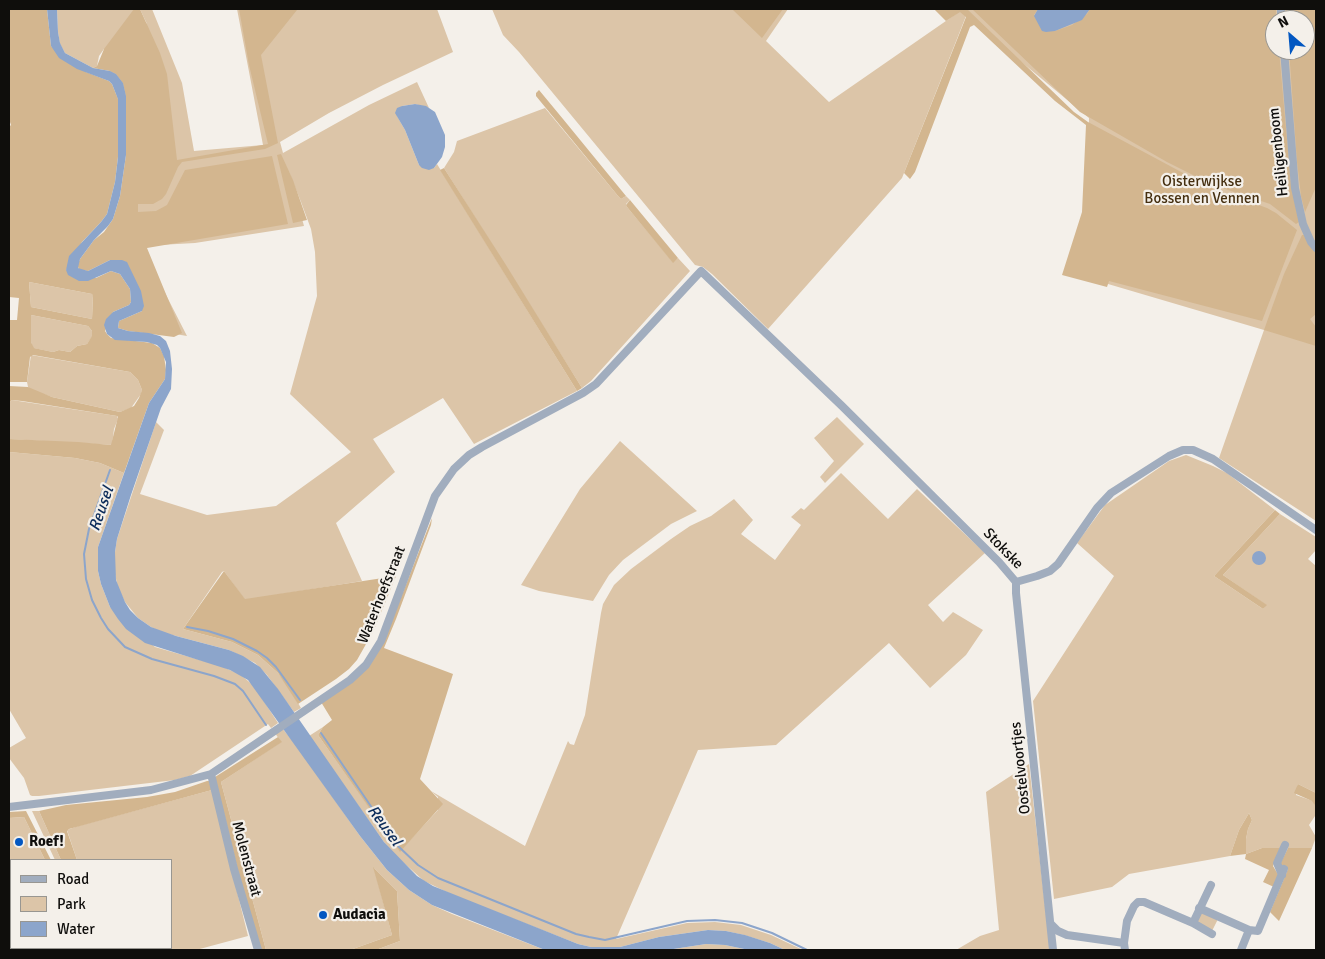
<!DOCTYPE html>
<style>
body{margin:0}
#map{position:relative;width:1325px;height:959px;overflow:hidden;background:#f4f0ea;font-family:Signika,sans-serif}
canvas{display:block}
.frame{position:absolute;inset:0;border:10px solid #0f0e0c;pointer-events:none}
.legend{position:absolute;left:10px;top:859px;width:162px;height:90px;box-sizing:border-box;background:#f4f0ea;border:1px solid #989691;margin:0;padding:6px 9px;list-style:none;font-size:15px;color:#0f0e0c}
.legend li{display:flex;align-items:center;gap:10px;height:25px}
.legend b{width:25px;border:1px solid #989691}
.north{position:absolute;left:1265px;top:10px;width:50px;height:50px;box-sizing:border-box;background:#f4f0ea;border:1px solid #989691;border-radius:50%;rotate:333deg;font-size:14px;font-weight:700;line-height:20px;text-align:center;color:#0f0e0c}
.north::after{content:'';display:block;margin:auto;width:18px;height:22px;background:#0357c1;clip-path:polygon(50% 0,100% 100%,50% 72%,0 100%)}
</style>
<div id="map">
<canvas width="1325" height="959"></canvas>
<div class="frame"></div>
<ul class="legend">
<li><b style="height:6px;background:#a1adbe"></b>Road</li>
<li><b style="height:14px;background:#dcc5a8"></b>Park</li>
<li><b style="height:14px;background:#8ca5cb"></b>Water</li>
</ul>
<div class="north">N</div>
</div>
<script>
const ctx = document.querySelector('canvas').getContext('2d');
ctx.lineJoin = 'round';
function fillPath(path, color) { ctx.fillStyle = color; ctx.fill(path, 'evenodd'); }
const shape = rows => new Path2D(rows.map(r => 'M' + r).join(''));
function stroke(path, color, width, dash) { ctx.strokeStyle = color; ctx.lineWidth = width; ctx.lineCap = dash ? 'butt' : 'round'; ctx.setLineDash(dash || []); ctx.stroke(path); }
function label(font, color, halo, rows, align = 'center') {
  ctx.font = font + ' Signika,sans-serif'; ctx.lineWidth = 4.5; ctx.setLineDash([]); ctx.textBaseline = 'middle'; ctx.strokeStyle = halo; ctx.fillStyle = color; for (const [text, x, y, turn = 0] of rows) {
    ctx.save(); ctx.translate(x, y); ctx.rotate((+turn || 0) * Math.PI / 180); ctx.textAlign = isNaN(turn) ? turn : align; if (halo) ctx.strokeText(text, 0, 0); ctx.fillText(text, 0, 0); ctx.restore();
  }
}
const green = shape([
 [57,9,134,9,133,10,147,24,140,9,152,9,182,83,194,151,263,145,237,9,437,9,453,52,383,85,329,113,280,142,283,153,369,105,417,82,429,108,415,104,402,106,397,116,405,130,419,165,434,168,437,164,577,391,474,444,443,398,373,439,395,472,336,523,362,581,245,600,224,571,222,572,183,629,232,642,258,655,278,673,287,685,301,708,294,712,267,675,255,663,229,650,161,632,151,627,138,618,125,602,118,588,114,570,115,552,117,539,156,422,164,430,140,494,207,515,276,506,351,452,290,394,317,296,315,252,311,229,301,202,289,172,304,226,195,243,141,246,187,336,169,333,119,218,131,149,104,49,99,56,97,66,93,68,65,53,60,44,58,32],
 [492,9,788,9,766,41,829,102,956,14,945,9,1316,9,1316,521,1219,458,1264,330,1064,271,1087,221,1089,118,966,16,902,178,768,329,712,274,703,267,695,265,519,52,503,35],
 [1275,20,1305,20,1305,50,1275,50],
 [545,108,618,196,621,199,626,196,630,200,626,204,627,207,673,262,678,258,690,271,591,381,582,388,444,168,454,152,457,141],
 [29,282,92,294,93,296,92,319,31,307],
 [31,315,88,326,92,331,92,337,87,344,77,346,70,352,59,350,53,352,33,348,31,342],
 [31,355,130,372,138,380,142,390,141,394,131,408,120,412,52,397,31,390,28,387,27,382],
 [12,400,117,416,118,419,114,429,112,445,9,439,9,403],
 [837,417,864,444,825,483,820,477,834,461,814,438],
 [620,441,697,511,671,524,623,560,609,575,593,601,539,591,521,585,580,489],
 [9,452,75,458,100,463,124,473,98,547,98,571,101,584,110,607,155,647,221,666,241,675,254,686,278,723,271,728,268,724,190,776,175,780,39,796,32,796,30,795,24,778,9,758,9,748,26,738,9,709],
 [1186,455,1213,466,1227,473,1275,510,1214,576,1263,609,1266,605,1223,575,1280,514,1316,537,1316,550,1308,559,1316,566,1316,793,1298,784,1296,795,1313,801,1316,807,1315,816,1309,825,1316,837,1312,848,1262,848,1246,854,1246,839,1248,829,1252,820,1249,813,1239,830,1230,856,1129,874,1112,887,1054,899,1033,701,1114,576,1077,543,1105,505,1169,461],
 [841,473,888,519,917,489,985,553,928,605,943,622,953,612,983,630,966,655,930,688,889,643,776,745,698,750,616,939,687,923,715,922,741,925,771,935,803,950,785,950,770,943,744,935,726,931,708,930,659,937,620,947,591,947,578,944,455,896,424,881,395,855,384,842,309,736,323,727,318,735,400,851,438,810,438,797,431,791,525,846,568,741,570,744,574,745,585,715,601,613,603,604,614,585,631,569,671,539,690,526,711,516,734,499,753,520,741,534,775,560,801,525,791,517,801,508,804,510],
 [282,728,296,745,360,836,387,870,409,890,432,905,452,914,545,950,376,950,400,941,397,891,374,868,392,935,350,950,266,950,221,782,281,742,275,733],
 [1029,764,1050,950,956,950,980,936,999,930,986,792],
 [212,790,248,936,196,950,104,950,103,948,171,948,171,860,77,860,67,830,78,826],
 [32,811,39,811,61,860,55,860],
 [24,817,45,860,11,860,11,948,94,948,95,950,9,950,9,818],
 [1202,912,1218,919,1212,931,1196,921],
 [706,944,725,945,749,950,667,950]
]);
const forest = shape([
 [9,9,47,9,51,46,86,72,109,81,112,84,118,99,118,157,115,182,107,214,101,222,82,242,66,270,96,278,111,271,120,274,130,289,131,302,129,305,113,312,105,331,107,334,111,338,152,343,160,348,164,356,166,370,165,379,149,403,124,473,100,463,75,458,9,452,9,439,78,442,111,445,118,417,117,416,22,401,12,400,9,403,9,386,28,387,52,397,120,412,134,406,139,398,142,390,138,380,130,372,33,355,30,357,27,382,9,382,9,320,17,320,19,298,9,297,9,127,11,125,9,119],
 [29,282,92,294,93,297,92,319,31,307],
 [31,315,88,326,92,331,92,336,87,344,77,346,70,352,59,350,53,352,34,348,31,342],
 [134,9,140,9,160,53,167,74,177,160,268,144,249,65,239,9,297,10,261,55,278,143,265,149,182,162,178,167,166,194,162,199,153,204,138,204,138,212,156,211,167,205,185,170,272,156,288,224,147,248,182,333,174,337,128,331,118,328,119,321,142,311,132,275,126,262,110,260,88,271,80,270,77,266,80,259,94,240,104,232,113,219,120,196,126,155,126,96,123,83,116,74,110,71,93,68,97,66,104,49],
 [735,9,783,9,762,38,733,10],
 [934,9,967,9,1074,112,1088,122,1211,188,1267,208,1276,213,1297,230,1262,321,1109,281,1107,287,1062,275,1082,212,1086,125,1055,101,974,25,970,27,915,172,910,179,904,173,966,17,960,12,946,21],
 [972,9,1038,9,1034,15,1055,31,1072,25,1087,14,1090,9,1276,9,1275,50,1279,50,1291,185,1299,222,1296,224,1270,204,1213,185,1167,162,1080,112],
 [1286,9,1316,9,1316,187,1305,212,1301,196,1297,162,1289,50,1305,50,1305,20,1287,20],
 [539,90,563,119,626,196,621,199,618,196,536,96,536,93],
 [281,154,293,180,307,220,293,223,277,155],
 [444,168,506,265,582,388,577,391,440,170],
 [630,200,678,258,673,263,627,207,626,205],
 [1302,235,1304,235,1316,252,1316,314,1310,319,1316,327,1316,346,1264,330,1284,274],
 [1275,510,1280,514,1223,575,1267,605,1263,609,1214,576],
 [432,518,431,525,396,619,384,648,453,674,420,779,443,804,400,852,318,735,323,727,332,720,321,702,350,683,387,633],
 [224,571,245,599,396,576,374,630,357,660,349,669,336,679,298,704,278,673,258,655,232,642,183,629],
 [278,737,282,742,221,782,266,950,261,950,240,879,215,777],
 [207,781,209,781,212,790,69,829,67,831,77,860,61,860,39,811,66,805,147,797,175,792],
 [1298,784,1316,793,1316,807,1312,801,1294,793],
 [26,811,51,860,45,860,24,817,9,818,9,812],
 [1249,813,1252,820,1248,829,1246,839,1246,854,1262,848,1280,848,1273,866,1279,876,1274,887,1263,882,1269,870,1245,859,1246,854,1230,856,1239,830],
 [1288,848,1312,848,1279,921,1270,912,1288,869,1280,864],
 [373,867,397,891,400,941,376,950,350,950,392,935]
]);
const water = shape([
 [47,9,57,9,58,32,60,43,65,53,93,68,110,71,116,74,123,83,126,96,126,155,120,196,113,219,108,226,94,240,80,259,78,268,88,271,110,260,122,260,127,262,141,291,144,306,142,311,119,321,118,328,128,331,149,333,160,336,166,341,170,351,172,369,171,389,161,408,131,495,117,539,115,552,116,580,125,602,130,610,138,618,151,627,176,636,229,650,243,656,260,667,278,689,384,842,417,876,433,886,578,944,591,947,620,947,659,937,708,930,726,931,745,935,770,943,785,950,749,950,725,945,706,944,667,950,545,950,432,905,409,890,387,870,360,836,248,680,230,670,145,643,126,629,118,619,110,607,101,584,98,571,98,547,149,403,165,379,166,362,160,348,157,345,147,342,115,340,107,334,104,325,106,319,113,312,129,305,131,302,130,289,120,274,111,271,88,281,79,281,68,275,66,270,69,256,101,222,107,214,115,182,118,157,118,99,112,84,109,81,77,69,59,58,51,46],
 [1038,9,1090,9,1082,20,1055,31,1046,32,1042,31,1034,16],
 [415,104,426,106,435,112,445,135,445,147,442,157,434,168,429,170,422,168,419,165,405,130,395,113,397,108,402,106],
 '1252 558a7 7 0 1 1 14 0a7 7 0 1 1-14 0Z'
]);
const stream = shape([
 [110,470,89,529,84,554,86,579,92,600,101,618,108,629,125,647,152,659,214,676,235,684,243,691,266,725],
 [187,627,208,631,233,639,257,651,267,658,276,667,300,700],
 [321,733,398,846,418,865,438,878,576,934,589,937,605,940,687,921,715,920,742,923,772,933,807,950]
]);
const minor = shape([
 [1281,9,1281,20],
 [1284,50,1295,188,1303,224,1311,242,1316,248],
 [1016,582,1016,593,1053,950],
 [211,774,234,869,258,950],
 [9,807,151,790,211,774,350,680,366,665,381,641,435,496,454,469,469,455,482,447,583,393,596,384,701,271,842,406,999,562,1016,582,1037,576,1050,571,1058,564,1097,508,1111,493,1169,456,1183,450,1193,450,1213,459,1316,530],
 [1282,875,1277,863,1285,845],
 [1199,908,1249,930],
 [1193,923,1211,885],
 [1051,924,1058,931,1067,935,1124,943,1125,950],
 [1124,943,1127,921,1134,906,1138,902,1144,902,1193,923,1212,934],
 [1241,950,1249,930,1258,931,1284,869]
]);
const markers = [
 [19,842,5,"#0357c1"],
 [323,915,5,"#0357c1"]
];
const streetNames = [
 ["Heiligenboom",1279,152,-96],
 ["Stokske",1003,549,46],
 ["Waterhoefstraat",382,595,-68],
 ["Oostelvoortjes",1021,768,-96],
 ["Molenstraat",246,859,75]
];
const parkNames = [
 ["Oisterwijkse",1202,182],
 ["Bossen en Vennen",1202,199]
];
const poiNames = [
 ["Roef!",29,842],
 ["Audacia",333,915]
];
const waterNames = [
 ["Reusel",102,509,-71],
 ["Reusel",384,826,54]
];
fillPath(green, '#dcc5a8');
fillPath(forest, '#d3b68f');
fillPath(water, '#8ca5cb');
stroke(stream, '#8ca5cb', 2);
stroke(minor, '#a1adbe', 8);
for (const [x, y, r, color] of markers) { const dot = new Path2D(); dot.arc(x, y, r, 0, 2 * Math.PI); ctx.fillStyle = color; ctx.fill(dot); stroke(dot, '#f4f0ea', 2); }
label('15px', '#0f0e0c', '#f4f0ea', streetNames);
label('15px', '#452f10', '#f4f0ea', parkNames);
label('bold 15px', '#0f0e0c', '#f4f0ea', poiNames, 'left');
label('italic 16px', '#0b2b59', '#f4f0ea', waterNames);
</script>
